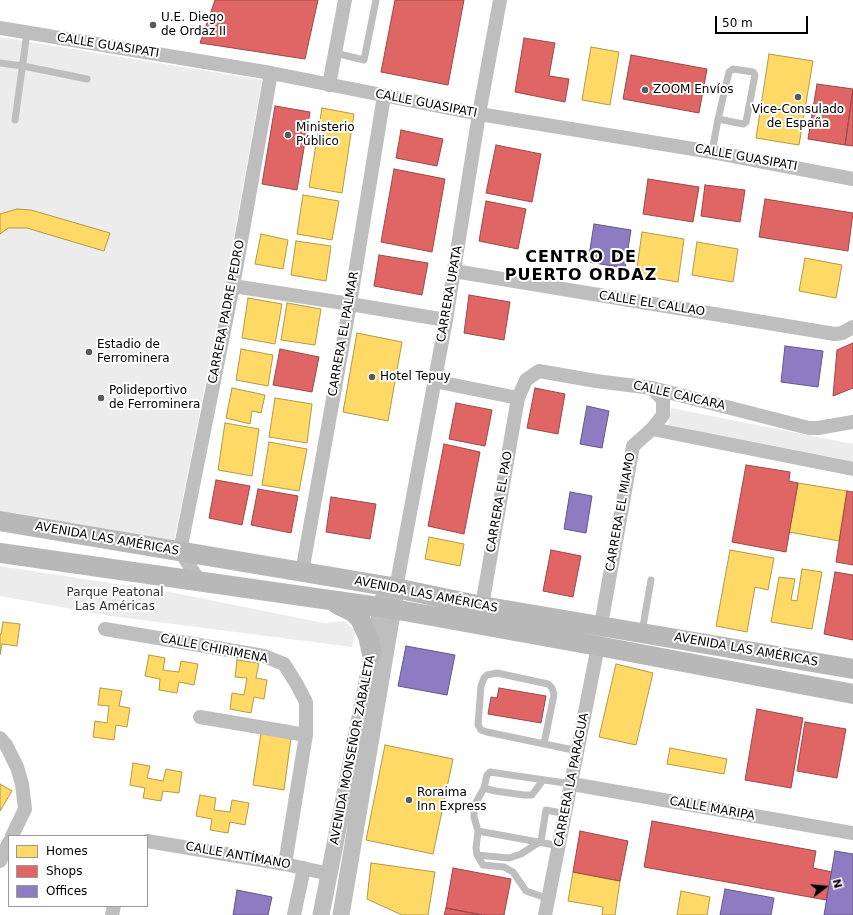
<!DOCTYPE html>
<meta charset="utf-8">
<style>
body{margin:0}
#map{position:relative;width:853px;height:915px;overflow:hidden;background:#fff;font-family:"DejaVu Sans",sans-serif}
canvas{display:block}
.legend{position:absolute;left:8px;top:835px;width:140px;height:72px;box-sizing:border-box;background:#fff;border:1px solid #999;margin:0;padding:5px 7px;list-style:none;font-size:12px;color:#000}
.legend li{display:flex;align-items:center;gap:8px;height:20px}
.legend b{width:20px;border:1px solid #999}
.north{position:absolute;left:805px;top:867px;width:40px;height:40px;-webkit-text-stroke:3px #fff;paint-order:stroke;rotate:74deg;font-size:11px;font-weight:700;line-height:16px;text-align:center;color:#000}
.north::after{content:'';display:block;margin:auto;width:14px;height:18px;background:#000;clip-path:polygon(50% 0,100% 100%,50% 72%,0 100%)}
.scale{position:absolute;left:715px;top:16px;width:93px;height:18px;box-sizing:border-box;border:2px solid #000;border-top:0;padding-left:5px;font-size:12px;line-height:14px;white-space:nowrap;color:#000;-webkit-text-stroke:3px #fff;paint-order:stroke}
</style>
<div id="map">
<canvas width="853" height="915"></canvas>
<ul class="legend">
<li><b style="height:11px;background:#ffd966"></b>Homes</li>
<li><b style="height:11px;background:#e06666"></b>Shops</li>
<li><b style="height:11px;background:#8e7cc3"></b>Offices</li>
</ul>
<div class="north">N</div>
<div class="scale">50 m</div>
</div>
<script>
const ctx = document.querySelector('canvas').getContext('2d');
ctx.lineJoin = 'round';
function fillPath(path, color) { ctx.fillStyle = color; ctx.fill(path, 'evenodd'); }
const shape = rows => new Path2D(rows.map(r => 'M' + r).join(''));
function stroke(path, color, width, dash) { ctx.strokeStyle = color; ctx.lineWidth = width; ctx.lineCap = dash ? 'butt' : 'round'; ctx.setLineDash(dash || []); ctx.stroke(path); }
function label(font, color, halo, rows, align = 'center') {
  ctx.font = font + ' "DejaVu Sans",sans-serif'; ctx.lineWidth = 4; ctx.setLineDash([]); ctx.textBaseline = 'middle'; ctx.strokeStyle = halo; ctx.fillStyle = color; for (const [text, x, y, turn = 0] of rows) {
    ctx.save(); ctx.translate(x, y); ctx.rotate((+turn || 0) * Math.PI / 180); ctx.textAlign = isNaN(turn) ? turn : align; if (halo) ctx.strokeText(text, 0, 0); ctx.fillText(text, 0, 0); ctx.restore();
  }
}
const green = shape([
 [0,37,262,80,225,285,174,542,0,512],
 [671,408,853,444,853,462,684,430,668,429],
 [0,566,175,593,324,623,344,621,356,631,352,647,111,616,0,596]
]);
const homes = shape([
 [591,47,619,52,610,105,582,100,591,47],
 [769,54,813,61,799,145,756,138,769,54],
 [322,108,354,114,342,193,309,187,322,108],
 [303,195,339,201,332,240,297,234,303,195],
 [17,209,31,210,110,233,104,251,27,228,8,228,0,234,0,214,17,209],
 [642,232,684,239,678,282,636,275,642,232],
 [261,234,288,240,283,269,255,264,261,234],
 [296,241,331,246,326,281,291,275,296,241],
 [697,242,738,249,733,282,692,275,697,242],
 [805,258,842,265,836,298,799,291,805,258],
 [248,298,282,304,275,344,242,338,248,298],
 [287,303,321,309,315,345,281,340,287,303],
 [357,333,402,342,388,421,343,412,357,333],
 [241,349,273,355,268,386,236,380,241,349],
 [232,388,265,395,261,413,252,411,250,424,226,418,232,388],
 [275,398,312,404,307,443,269,437,275,398],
 [225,423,259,429,252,476,218,470,225,423],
 [269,442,307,449,299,491,262,485,269,442],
 [798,483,847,491,839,541,789,532,798,483],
 [429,537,464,544,460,566,425,559,429,537],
 [730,550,774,558,768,590,755,587,747,632,716,626,730,550],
 [802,569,822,572,812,629,771,622,779,577,795,579,791,600,797,601,802,569],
 [3,622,20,624,17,646,2,644,0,655,0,634,1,634,3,622],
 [149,655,165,658,163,670,179,672,181,661,198,664,194,685,179,682,177,693,159,690,160,679,145,676,149,655],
 [237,660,259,663,256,678,267,680,264,699,254,697,251,713,230,709,232,693,244,695,247,678,235,677,237,660],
 [616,664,653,673,636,745,599,737,616,664],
 [100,688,122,691,119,706,130,708,127,727,116,725,114,740,93,737,95,721,107,723,109,706,98,705,100,688],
 [261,733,291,738,284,790,253,785,261,733],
 [385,745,453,759,433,854,366,840,385,745],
 [670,748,727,759,724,774,667,764,670,748],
 [133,763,150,766,147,778,163,781,166,769,182,772,179,793,163,791,161,801,143,798,145,788,130,785,133,763],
 [0,784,12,791,0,811,0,784],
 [200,795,216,798,214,810,230,812,232,800,249,803,245,825,230,822,228,833,210,830,212,819,196,816,200,795],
 [371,863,435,872,428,915,402,915,367,899,371,863],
 [573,872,620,881,615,915,602,915,603,907,568,901,573,872],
 [681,891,710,897,707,915,677,915,681,891]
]);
const shops = shape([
 [215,0,318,0,305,59,200,43,215,0],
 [395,0,464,0,448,85,381,72,395,0],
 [524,38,555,43,549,76,569,79,565,102,515,92,524,38],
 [631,55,707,69,699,113,623,99,631,55],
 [817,84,853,89,845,145,808,139,817,84],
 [853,90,853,146,845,145,853,90],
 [275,106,310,112,297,190,262,184,275,106],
 [401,130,443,139,437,166,396,158,401,130],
 [496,145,541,154,532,202,486,193,496,145],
 [394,169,445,179,432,252,381,242,394,169],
 [648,179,699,187,693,222,643,214,648,179],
 [705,185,745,190,740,222,701,216,705,185],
 [765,199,853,213,848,251,759,237,765,199],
 [486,201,526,209,518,249,479,241,486,201],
 [379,255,428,263,422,295,374,286,379,255],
 [469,295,510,302,504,340,464,333,469,295],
 [853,343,853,388,833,396,837,350,853,343],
 [280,349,319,357,312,392,273,385,280,349],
 [535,388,565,394,558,434,527,428,535,388],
 [456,403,492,410,485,446,449,439,456,403],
 [444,444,480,452,464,534,428,526,444,444],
 [746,465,790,472,789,481,798,483,786,552,732,542,746,465],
 [216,480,250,486,242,525,209,518,216,480],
 [258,489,298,496,291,533,251,525,258,489],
 [847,491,853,492,853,565,836,562,847,491],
 [331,497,376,504,370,539,326,532,331,497],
 [551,550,581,556,573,597,543,591,551,550],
 [835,572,853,575,853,640,824,634,835,572],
 [499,688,546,696,541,723,488,714,491,697,497,698,499,688],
 [757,709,803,718,791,788,745,780,757,709],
 [805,722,846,729,837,778,797,771,805,722],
 [652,821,816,851,813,868,832,872,826,900,644,867,652,821],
 [580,831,628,841,620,881,573,872,580,831],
 [453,868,511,879,504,915,482,915,446,908,453,868],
 [446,908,482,915,444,915,446,908]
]);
const offices = shape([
 [594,224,631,230,625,268,588,262,594,224],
 [785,346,823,351,818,387,781,382,785,346],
 [587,406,609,411,602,448,580,444,587,406],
 [570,492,592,496,586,533,564,529,570,492],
 [406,646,455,655,447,695,398,686,406,646],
 [835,851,853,854,853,915,824,915,835,851],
 [725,889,774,898,771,915,720,915,725,889],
 [237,890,272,897,268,915,233,915,237,890]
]);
const service = shape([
 [335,53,364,60,376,0],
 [0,63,23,66,87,79],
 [15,120,27,33],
 [712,152,718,119,729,72,733,69,753,72,755,75,746,122,743,124,718,119],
 [642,632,651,580],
 [544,744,554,694,552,688,548,684,497,673,487,675,484,678,481,686,478,725,481,730,487,732,578,751],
 [484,788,495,791,524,795,532,795,543,780],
 [478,831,476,848,477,855,509,858,521,854,541,841,546,810,566,814],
 [560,846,478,831,474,817,474,806,484,788,487,775,490,772,572,784],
 [477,855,483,865,504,867,513,872,526,891,549,899]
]);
const minor = shape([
 [0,28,271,73,479,114,712,152,853,179],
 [329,85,345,0],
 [454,271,835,334,842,333,853,327],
 [233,286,350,304,446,320],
 [434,381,518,398],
 [652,388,663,400,663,415,652,429],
 [302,572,350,304,384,96],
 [200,582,180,551,233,286,271,73],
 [396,588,446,320,479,114,500,0],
 [482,606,518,398,526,380,539,371,596,381,652,388,809,428,818,428,853,422],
 [601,625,633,446,652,429,853,469],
 [105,629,264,656,284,664,296,683,306,702,306,735,285,864],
 [200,717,306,735],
 [0,738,6,745,17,767,22,784,25,809,12,836],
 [572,784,853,833],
 [147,841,285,864,329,874],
 [0,861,9,842],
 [112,915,114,906],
 [294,915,304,868],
 [545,915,598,646]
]);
const tertiary = shape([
 [321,915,386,586],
 [341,915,395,596]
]);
const secondary = shape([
 [0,521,386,586,482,606,853,669],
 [0,553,393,609,598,646,853,694],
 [337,604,353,612,360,619,368,636,372,654]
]);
const markers = [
 [153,25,4,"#595959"],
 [645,90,4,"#595959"],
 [798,97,4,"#595959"],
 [288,135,4,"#595959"],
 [89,352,4,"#595959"],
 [372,377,4,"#595959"],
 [101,398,4,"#595959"],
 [409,800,4,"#595959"]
];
const poiNames = [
 ["U.E. Diego",161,18],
 ["de Ordaz II",161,32],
 ["ZOOM Envíos",653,90],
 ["Vice-Consulado",798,110,"center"],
 ["de España",798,124,"center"],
 ["Ministerio",296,128],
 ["Público",296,142],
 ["Estadio de",97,345],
 ["Ferrominera",97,359],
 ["Hotel Tepuy",380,377],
 ["Polideportivo",109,391],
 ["de Ferrominera",109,405],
 ["Roraima",417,793],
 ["Inn Express",417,807]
];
const streetNames = [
 ["CALLE GUASIPATI",108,46,9],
 ["CALLE GUASIPATI",426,104,11],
 ["CALLE GUASIPATI",746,158,10],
 ["CARRERA UPATA",450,294,-80],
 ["CALLE EL CALLAO",652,304,9],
 ["CARRERA PADRE PEDRO",227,312,-79],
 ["CARRERA EL PALMAR",344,334,-80],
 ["CALLE CAICARA",679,396,13],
 ["CARRERA EL PAO",500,502,-80],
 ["CARRERA EL MIAMO",621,512,-80],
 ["AVENIDA LAS AMÉRICAS",107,539,10],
 ["AVENIDA LAS AMÉRICAS",426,595,11],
 ["CALLE CHIRIMENA",214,649,11],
 ["AVENIDA LAS AMÉRICAS",746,650,10],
 ["AVENIDA MONSEÑOR ZABALETA",353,750,-79],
 ["CARRERA LA PARAGUA",572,780,-79],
 ["CALLE MARIPA",712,809,10],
 ["CALLE ANTÍMANO",238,856,10]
];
const parkNames = [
 ["Parque Peatonal",115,593],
 ["Las Américas",115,607]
];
const districtNames = [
 ["CENTRO DE",581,258],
 ["PUERTO ORDAZ",581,276]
];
fillPath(green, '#ececec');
fillPath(homes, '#ffd966');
stroke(homes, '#b29847', 1);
fillPath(shops, '#e06666');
stroke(shops, '#9d4747', 1);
fillPath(offices, '#8e7cc3');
stroke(offices, '#635788', 1);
stroke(service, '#bebebe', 7);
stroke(minor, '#bebebe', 14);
stroke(tertiary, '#bebebe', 17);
stroke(secondary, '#b8b8b8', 20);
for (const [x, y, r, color] of markers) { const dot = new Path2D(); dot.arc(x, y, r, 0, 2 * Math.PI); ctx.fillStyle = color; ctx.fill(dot); stroke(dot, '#fff', 1.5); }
label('12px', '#000', '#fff', poiNames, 'left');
label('12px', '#000', '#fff', streetNames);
label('12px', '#333', '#fff', parkNames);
ctx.letterSpacing = '1px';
label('bold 16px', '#000', '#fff', districtNames);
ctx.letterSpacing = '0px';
</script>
